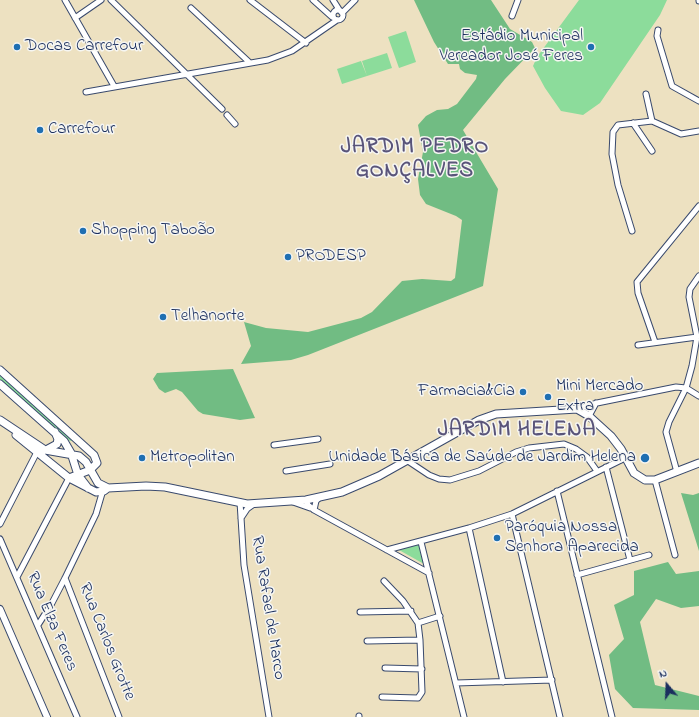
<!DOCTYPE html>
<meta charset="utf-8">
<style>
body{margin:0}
#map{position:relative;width:699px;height:717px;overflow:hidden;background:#ede1c1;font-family:"Indie Flower",sans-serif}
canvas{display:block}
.north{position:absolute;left:647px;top:665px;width:40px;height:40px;-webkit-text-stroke:3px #f6f6f2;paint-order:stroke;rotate:341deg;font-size:11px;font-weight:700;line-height:16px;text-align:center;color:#1b2f5e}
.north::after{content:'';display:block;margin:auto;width:14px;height:18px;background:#1b2f5e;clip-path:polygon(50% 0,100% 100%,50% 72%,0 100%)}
</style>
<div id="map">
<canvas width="699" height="717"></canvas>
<div class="north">N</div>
</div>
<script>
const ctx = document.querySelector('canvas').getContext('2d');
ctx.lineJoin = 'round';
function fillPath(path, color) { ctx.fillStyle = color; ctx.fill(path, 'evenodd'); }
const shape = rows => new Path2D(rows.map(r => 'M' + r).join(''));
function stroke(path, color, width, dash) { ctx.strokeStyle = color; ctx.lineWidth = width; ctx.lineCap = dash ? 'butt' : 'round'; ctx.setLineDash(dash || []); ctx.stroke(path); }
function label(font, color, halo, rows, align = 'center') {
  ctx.font = font + ' "Indie Flower",sans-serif'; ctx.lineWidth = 3; ctx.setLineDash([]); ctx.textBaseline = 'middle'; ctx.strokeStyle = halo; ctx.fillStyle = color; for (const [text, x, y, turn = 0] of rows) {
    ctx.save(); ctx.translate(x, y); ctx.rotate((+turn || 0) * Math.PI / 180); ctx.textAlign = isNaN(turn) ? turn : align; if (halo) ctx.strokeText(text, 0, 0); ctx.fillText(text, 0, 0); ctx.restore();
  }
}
const green = shape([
 [579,0,667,0,660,15,600,103,583,115,561,111,545,88,533,66,537,57],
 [406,31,416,62,399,68,388,37],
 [387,53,392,68,367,76,362,61],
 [361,61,367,76,342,84,337,69],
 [0,375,73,440,70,441,0,381],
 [420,544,424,564,399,550]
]);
const forest = shape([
 [414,0,491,0,510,29,532,42,535,48,505,79,463,130,498,189,483,286,308,355,291,360,241,364,251,346,244,322,266,328,308,332,361,318,372,312,402,281,422,279,451,281,455,278,462,220,456,216,426,204,420,195,418,179,423,152,418,125,426,116,437,110,448,109,457,104,476,79,477,75,465,73,460,69,459,64,448,64,434,42],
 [233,369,255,418,240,420,203,414,198,411,182,392,176,389,165,393,159,389,153,379,157,373],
 [681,493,693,495,699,493,699,551],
 [668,562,676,574,699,571,699,606,681,608,656,599,640,622,655,685,699,696,699,710,633,708,615,689,609,655,624,639,614,605,634,595,634,571]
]);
const minor = shape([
 [65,0,114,86],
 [111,0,222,109],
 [250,0,306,43],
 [313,0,332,17],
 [333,0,340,11],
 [699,0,699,1],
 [191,8,249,62],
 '333 15a5 5 0 1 1 10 0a5 5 0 1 1-10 0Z',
 [342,13,355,0],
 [512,16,518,0],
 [75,18,101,0],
 [658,30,657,36,672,86,699,101],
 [86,92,268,60,292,51,337,20],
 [646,94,652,121],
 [227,115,235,124],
 [633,123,652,151],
 [632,231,618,185,612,154,613,132,618,125,652,121,681,134,699,131],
 [655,342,638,293,637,282,699,206],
 [638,345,697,337],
 [577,409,597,403,676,387,686,388,699,396],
 [589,416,596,403],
 [274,445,318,439],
 [408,461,429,475,439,479,450,480,479,471,516,452,529,448,564,444,576,449,587,457,597,471],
 [606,467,630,560],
 [286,471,330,464],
 [677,472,666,432,669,422,686,388,692,366,697,337,689,297,690,289,699,276],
 [655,480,675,555],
 [557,491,612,717],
 [306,500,308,505,314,510,429,573],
 [240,502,244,565,269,717],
 [293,502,310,508],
 [314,510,316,501,319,498],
 [512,514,560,717],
 [241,518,247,509,254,504],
 [0,524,37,452],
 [469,528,503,682],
 [0,539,77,717],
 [421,542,464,717],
 [387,550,469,528,512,514,625,458],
 [577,575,649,555],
 [17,577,69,478],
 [65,578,119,717],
 [360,612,411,611],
 [418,623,440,616],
 [38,625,52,603,65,578,96,514,103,490],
 [367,641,420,640],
 [385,668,422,669],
 [456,683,552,680],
 [382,697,418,698,422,692,420,640,418,623,403,601,384,581],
 [359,716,359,717]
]);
const tertiary = shape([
 [0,609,47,717]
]);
const secondary = shape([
 [0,370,94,455,97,463,90,470,69,478],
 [0,384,64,441,71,453,78,475,88,488],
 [0,420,45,450,79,456,86,462,98,483,108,488,146,486,165,487,247,504,306,500,342,492,379,476,479,420,496,414,577,409,589,416,611,436,621,449,634,473,645,480,655,480,699,463],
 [16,435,69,478,96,492,104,491,108,488],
 [46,450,57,444,58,439,55,432]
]);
const markers = [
 [17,47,4,"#1f6fb2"],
 [591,47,4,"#1f6fb2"],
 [40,130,4,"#1f6fb2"],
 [83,231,4,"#1f6fb2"],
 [288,257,4,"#1f6fb2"],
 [163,317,4,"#1f6fb2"],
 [523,392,4,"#1f6fb2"],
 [548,397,4,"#1f6fb2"],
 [142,458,4,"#1f6fb2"],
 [645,458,5,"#1f6fb2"],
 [497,538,4,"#1f6fb2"]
];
const poiNames = [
 ["Estádio Municipal",583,37,"right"],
 ["Vereador José Feres",583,57,"right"],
 ["Docas Carrefour",25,47],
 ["Carrefour",48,130],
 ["Shopping Taboão",91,231],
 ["PRODESP",296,257],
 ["Telhanorte",171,317],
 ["Mini Mercado",556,387],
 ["Extra",556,407],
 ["Farmacia&Cia",515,392,"right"],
 ["Metropolitan",150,458],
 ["Unidade Básica de Saúde de Jardim Helena",636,458,"right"],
 ["Paróquia Nossa",505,528],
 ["Senhora Aparecida",505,548]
];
const streetNames = [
 ["Rua Rafael de Marco",267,608,81],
 ["Rua Elza Feres",51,622,67],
 ["Rua Carlos Grotte",106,642,68]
];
const districtNames = [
 ["JARDIM PEDRO",415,149],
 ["GONÇALVES",415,173],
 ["JARDIM HELENA",517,432]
];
fillPath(green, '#8cdc9b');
fillPath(forest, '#71bc83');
stroke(minor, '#3a4a6d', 7);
stroke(tertiary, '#3a4a6d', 8);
stroke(secondary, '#3a4a6d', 9);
stroke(minor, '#fff', 5);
stroke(tertiary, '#fff', 6);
stroke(secondary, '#fff', 7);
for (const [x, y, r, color] of markers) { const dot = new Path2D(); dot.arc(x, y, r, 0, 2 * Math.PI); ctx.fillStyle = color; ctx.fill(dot); stroke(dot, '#f6f6f2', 1.5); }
label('17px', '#1b2f5e', '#f6f6f2', poiNames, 'left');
label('17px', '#1b2f5e', '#f6f6f2', streetNames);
ctx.letterSpacing = '1px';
label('bold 21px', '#59547a', '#f6f6f2', districtNames);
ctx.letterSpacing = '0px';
</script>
